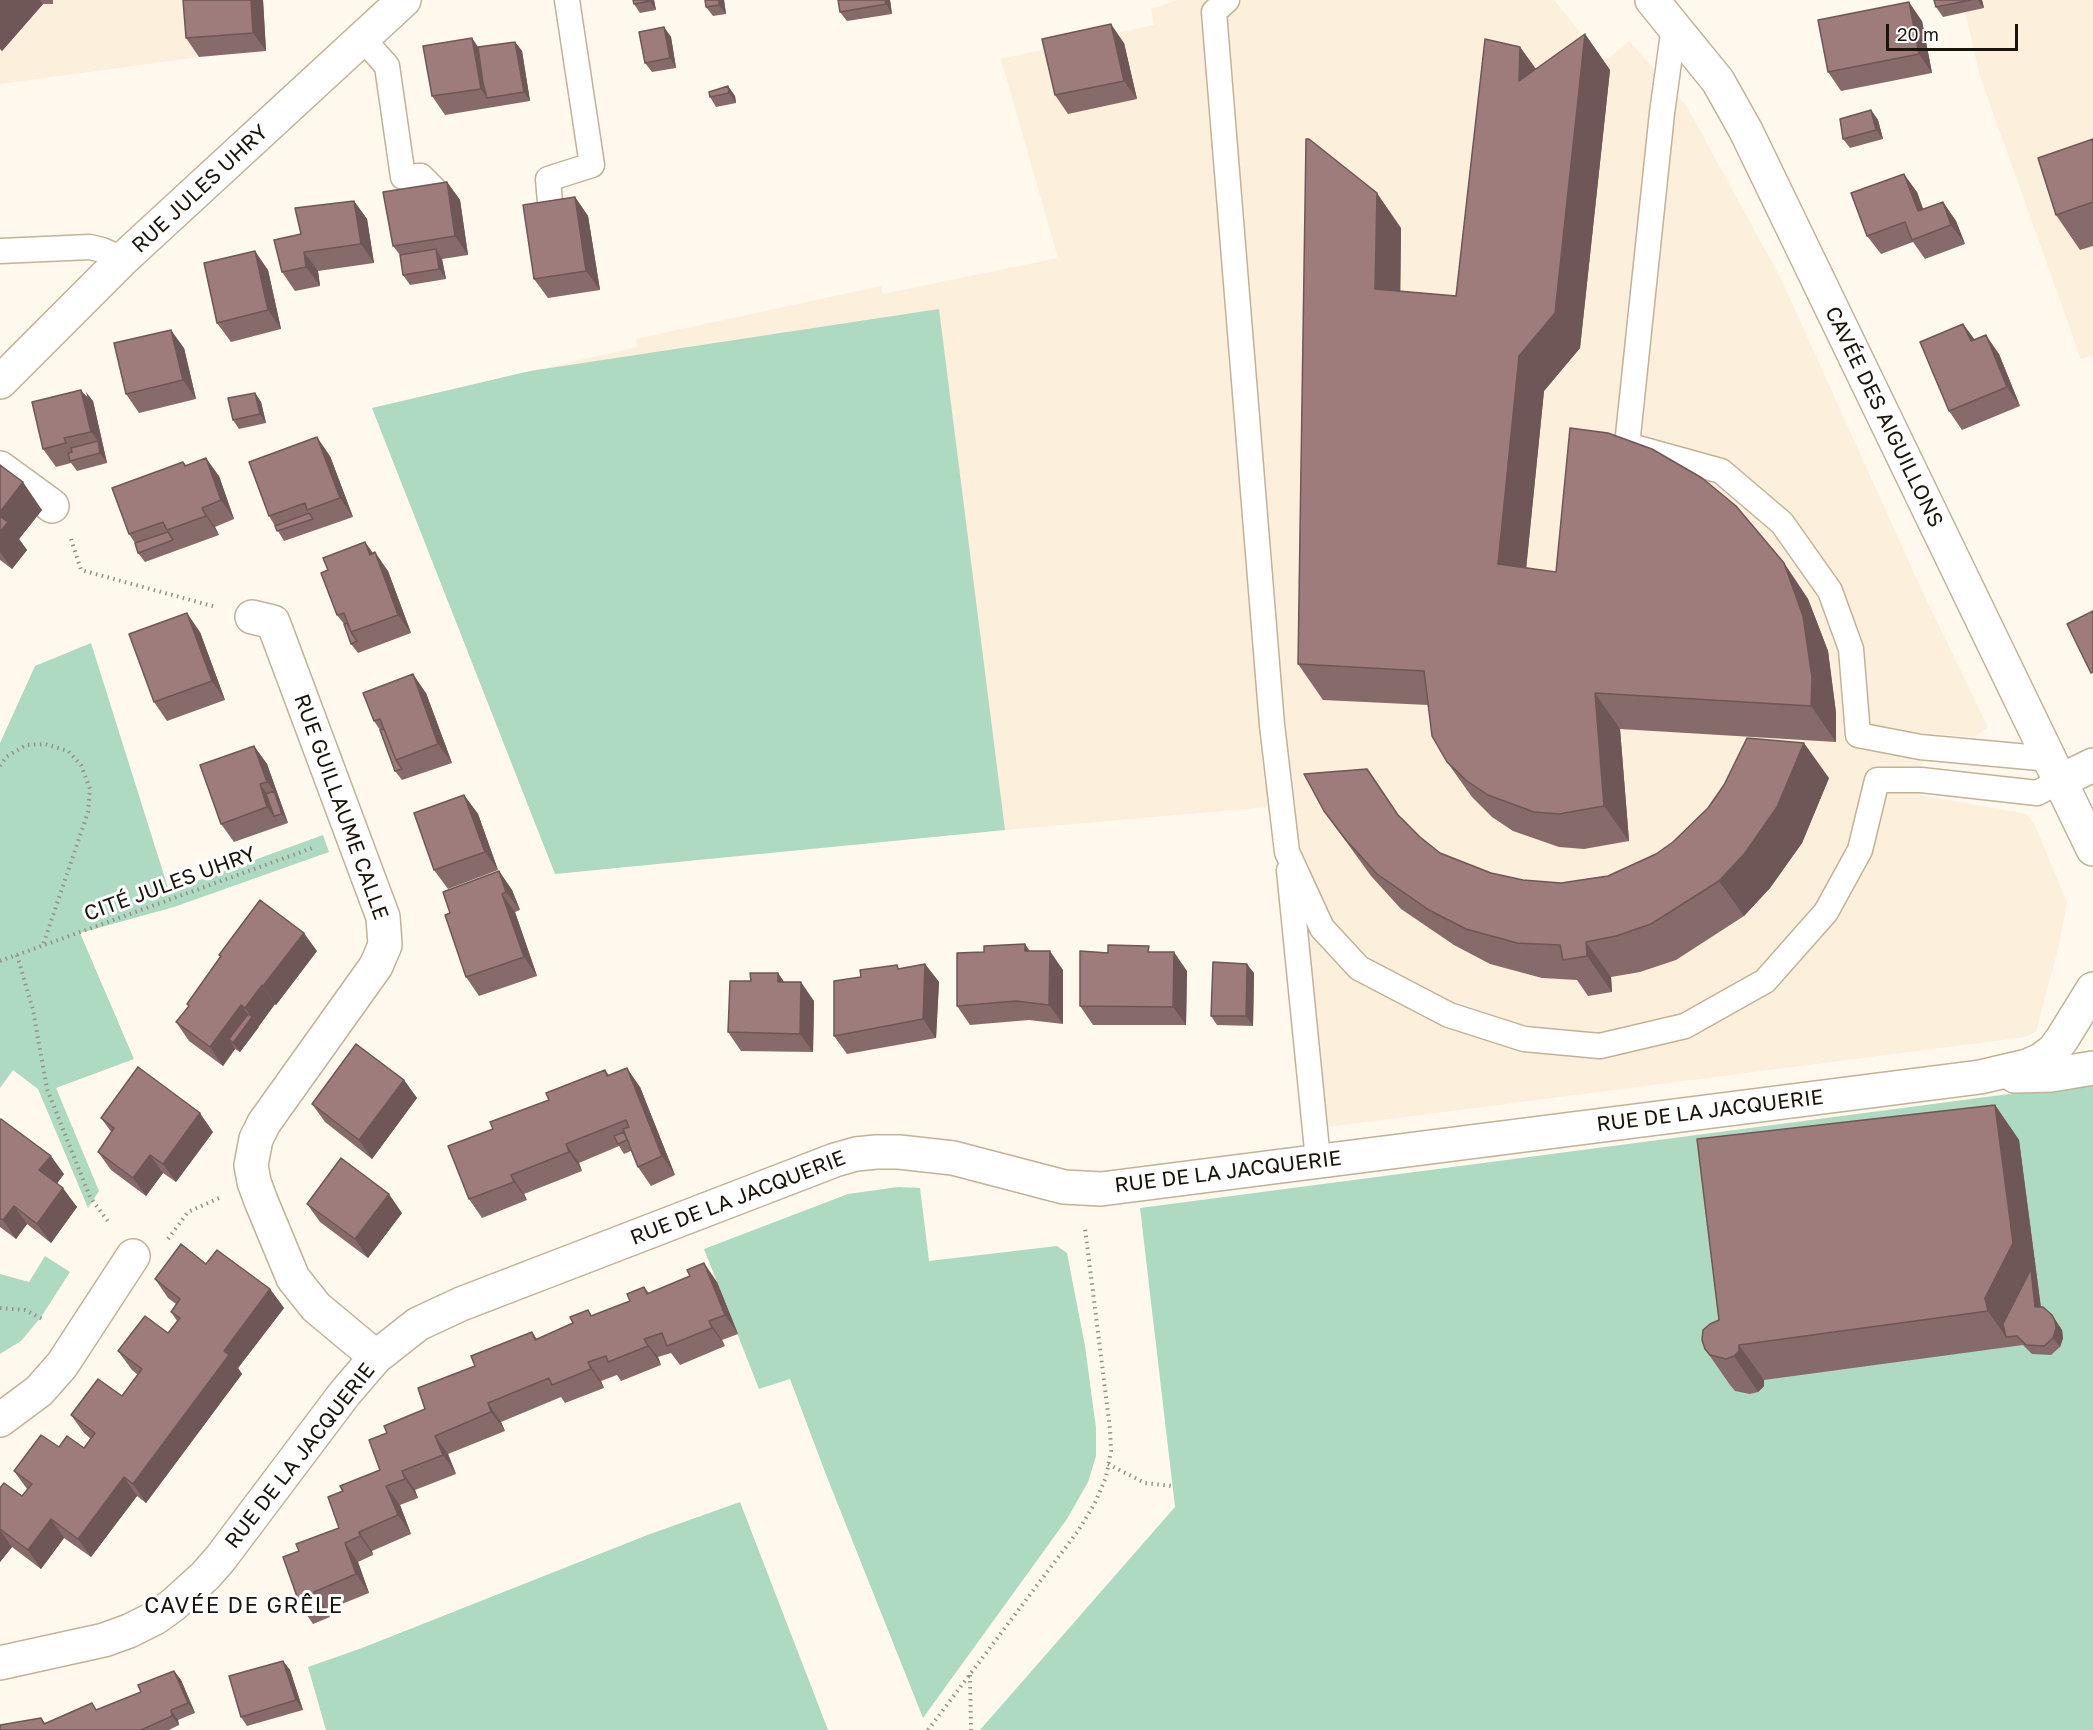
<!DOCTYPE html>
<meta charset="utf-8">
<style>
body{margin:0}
#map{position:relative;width:2093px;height:1730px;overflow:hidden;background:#fff8ed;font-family:"Golos Text",sans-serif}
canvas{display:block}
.scale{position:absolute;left:1886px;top:24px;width:132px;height:27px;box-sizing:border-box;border:3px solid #1a140a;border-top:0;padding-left:8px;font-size:18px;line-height:21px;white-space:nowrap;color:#1a140a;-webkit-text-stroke:4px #fff;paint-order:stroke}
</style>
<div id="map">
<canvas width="2093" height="1730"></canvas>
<div class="scale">20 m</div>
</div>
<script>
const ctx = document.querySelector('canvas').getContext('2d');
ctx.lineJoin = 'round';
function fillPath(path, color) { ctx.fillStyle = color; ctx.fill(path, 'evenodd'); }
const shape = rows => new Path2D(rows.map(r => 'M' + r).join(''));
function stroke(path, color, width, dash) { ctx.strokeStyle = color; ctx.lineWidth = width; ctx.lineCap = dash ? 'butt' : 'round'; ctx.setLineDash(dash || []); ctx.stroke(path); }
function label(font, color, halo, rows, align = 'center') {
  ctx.font = font + ' "Golos Text",sans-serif'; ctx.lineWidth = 6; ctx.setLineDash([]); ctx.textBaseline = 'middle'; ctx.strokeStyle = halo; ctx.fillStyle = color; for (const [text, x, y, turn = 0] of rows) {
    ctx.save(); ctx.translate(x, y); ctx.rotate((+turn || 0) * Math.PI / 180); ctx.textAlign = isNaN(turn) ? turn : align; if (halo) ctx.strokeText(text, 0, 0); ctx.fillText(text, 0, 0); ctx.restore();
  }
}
const built = shape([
 [0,0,195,0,199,57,0,84],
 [1178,0,1554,0,1604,62,1629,41,1686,105,1781,279,1924,595,1988,727,1974,737,1925,733,1920,795,2026,814,2034,823,2067,902,2059,945,2036,1032,2025,1037,1327,1127,1268,807,1005,830,555,874,372,408,637,347,636,339,881,286,883,294,1058,258,1001,59,1154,25,1151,9],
 [1982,0,2093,0,2093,355,2081,359,1980,76,1965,12,1983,8]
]);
const green = shape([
 [939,309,1005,830,555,874,372,408,530,371],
 [91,643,169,891,323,835,329,852,174,907,80,933,134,1059,56,1088,99,1191,88,1208,38,1089,13,1070,0,1088,0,743,35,666],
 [2093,1083,2093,1730,980,1730,1175,1507,1140,1208],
 [898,1187,920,1188,929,1261,1057,1246,1067,1253,1085,1346,1096,1428,1096,1456,1088,1482,1067,1519,923,1718,825,1472,790,1379,759,1389,704,1249,848,1194],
 [45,1256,70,1272,41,1317,21,1341,0,1354,0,1274,29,1282],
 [740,1502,828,1730,326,1730,308,1667,362,1648,650,1534]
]);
const path = shape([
 [71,539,81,570,216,607],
 [0,766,6,757,26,745,45,744,68,751,81,765,90,789,88,812,43,945],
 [17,955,33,1010,47,1089,90,1197,110,1224],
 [0,961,315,847],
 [168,1239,188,1212,219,1198],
 [0,1308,25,1310,44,1320],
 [1108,1464,1145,1483,1172,1486],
 [970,1675,971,1730],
 [928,1730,1078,1531,1095,1503,1106,1477,1111,1451,1110,1429,1085,1228]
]);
const service = shape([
 [1227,0,1214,12,1272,725,1287,852,1322,928,1359,968,1449,1015,1524,1039,1600,1046,1685,1026,1765,981,1826,912,1860,850,1877,780,1921,780,2037,793,2060,781],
 [1674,26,1662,113,1627,445,1721,471,1782,523,1830,591,1851,649,1858,735,1920,747,2050,759],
 [363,39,387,66,403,177,421,176,438,193],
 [551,214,548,179,592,165,567,0],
 [0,251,90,247,102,250,123,259],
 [1289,870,1318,1160]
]);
const minor = shape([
 [1652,0,1718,81,1746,131,2093,849],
 [0,382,123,259,404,0],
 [0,468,52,506],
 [252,617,273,622,383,917,385,945,376,966,264,1123,256,1139,251,1165,254,1182,261,1201,293,1278,316,1307,376,1357],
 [2060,781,2093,765],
 [2015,1076,2051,1075,2093,1068],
 [0,1420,39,1391,62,1365,133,1256],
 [0,1663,104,1640,129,1631,155,1618,173,1605,205,1576,220,1559,345,1393,376,1357,418,1324,461,1304,835,1160,856,1154,876,1152,899,1152,953,1158,1064,1187,1101,1189,1980,1077,2027,1066,2041,1060,2054,1050,2062,1039,2093,989]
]);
const wall = shape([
 [0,0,53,0,53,4,43,4,2,51,0,49],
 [263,0,266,51,199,57,186,38],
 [633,0,654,0,656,10,640,13,634,4],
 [724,0,726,14,713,16,706,7],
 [838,0,890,0,892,14,847,21,840,12],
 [1934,0,1982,0,1984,8,1943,17,1936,7],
 [1922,21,1932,73,1841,91,1828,72],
 [664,27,671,37,676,68,652,72,645,63],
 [1585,34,1610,70,1580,348,1544,391,1526,568,1556,572,1784,563,1808,599,1828,651,1836,713,1836,742,1620,729,1629,841,1584,849,1559,847,1513,831,1492,817,1472,797,1447,762,1428,705,1323,700,1298,664,1401,228,1400,291,1456,296,1520,47,1536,69],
 [515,42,522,51,530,101,445,115,432,96,478,47],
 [1124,43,1137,99,1068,114,1055,95],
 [728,86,735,96,736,103,716,107,710,97],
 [1871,110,1878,120,1883,139,1850,148,1843,139],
 [2093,139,2093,246,2080,250,2056,215],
 [447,182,460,200,468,255,442,259,446,279,410,285,403,275,400,255,393,246],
 [1917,192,1923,210,1943,202,1956,221,1965,244,1925,259,1913,242,1881,254,1867,236],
 [575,197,588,216,600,290,548,298,534,279],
 [354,201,367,219,374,263,318,271,320,286,295,291,282,272,301,234],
 [268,270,281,329,231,342,217,323],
 [1963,324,1975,340,1999,354,2020,406,1962,430,1949,411],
 [184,348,196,399,139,413,126,394],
 [83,393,93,401,107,463,77,471,71,463,56,467,43,449],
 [255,393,261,402,266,423,239,429,233,420],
 [330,456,353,517,284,541,269,516],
 [183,462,186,465,219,476,234,519,215,527,219,535,145,562,138,553,135,543,129,534],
 [0,465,42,510,19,539,27,550,12,569,0,560],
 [365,542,373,553,388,571,411,633,358,653,351,644,344,624,337,615,328,570],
 [200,632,225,700,167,721,154,702],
 [426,693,452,763,402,780,395,771,380,730,374,721],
 [254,746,267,764,288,823,234,842,221,824],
 [1829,778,1802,843,1770,888,1744,916,1676,960,1640,972,1611,977,1612,992,1588,996,1577,980,1542,978,1490,964,1454,945,1401,909,1371,876,1324,811,1402,818,1420,837,1440,853,1491,873,1523,880,1561,883,1608,876],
 [464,795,478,814,498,870,448,889,434,870],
 [499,871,512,890,520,910,515,912,537,976,479,996,466,977,450,913],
 [317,951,276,1005,275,1004,240,1052,235,1049,223,1066,189,1041,176,1022,189,1006,221,957,219,955],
 [1030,951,1063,970,1063,1024,1029,1020,970,1025,957,1006],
 [1153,952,1187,971,1186,1025,1093,1025,1080,1006,1108,953],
 [925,964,939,982,936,1038,847,1054,834,1036,861,977],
 [778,973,784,982,814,1001,813,1052,741,1051,728,1032,751,981],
 [1254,973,1253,1026,1217,1025,1211,1016],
 [605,1070,609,1075,640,1087,675,1175,651,1186,638,1167,631,1151,624,1154,619,1146,579,1163,582,1171,524,1194,527,1200,482,1218,469,1199,493,1129],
 [404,1080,417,1098,372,1159,325,1122,312,1104],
 [1995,1105,2019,1140,2041,1307,2052,1315,2062,1330,2063,1338,2060,1347,2051,1355,2032,1354,2023,1345,1764,1380,1764,1386,1758,1392,1750,1394,1735,1391,1730,1385,1705,1349,1719,1320],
 [101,1118,213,1132,176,1182,163,1173,146,1196,111,1170,98,1152,112,1133],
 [0,1120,64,1174,57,1183,77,1207,51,1243,27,1224,16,1239,0,1227],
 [307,1204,402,1213,368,1258,320,1222],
 [206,1264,270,1289,284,1308,238,1368,242,1374,146,1503,137,1496,91,1557,64,1538,41,1569,12,1547,0,1562,0,1488,22,1496,27,1489,14,1471,59,1447,84,1448,91,1439,84,1433,71,1415,122,1396,138,1375,132,1370,118,1351,168,1333,177,1321,171,1312,176,1304,168,1298,155,1279],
 [717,1282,738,1334,722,1340,725,1346,680,1365,671,1353,658,1357,661,1365,621,1381,617,1375,601,1381,604,1388,565,1403,561,1397,501,1422,505,1431,448,1454,456,1474,415,1490,418,1498,400,1505,411,1534,372,1551,373,1555,358,1562,369,1593,327,1610,330,1617,313,1624,300,1605,299,1551,339,1528,343,1491,380,1470,387,1433,425,1409,475,1366,532,1332,537,1339,573,1323,588,1310,592,1316,630,1301,644,1287,649,1293],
 [283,1661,290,1670,303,1710,247,1726,241,1717],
 [174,1671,181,1680,195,1713,178,1720,179,1725,169,1730,0,1730,41,1718,45,1723,96,1710,141,1692]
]);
const shadedWall = shape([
 [0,0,40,0,43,4,2,51,0,48],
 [251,0,263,0,266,51,253,33],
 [649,0,654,0,656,10],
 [719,0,724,0,726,14,719,5],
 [885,0,890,0,892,14,886,4],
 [1978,0,1982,0,1984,8],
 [1909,2,1922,21,1932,73,1919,54],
 [1111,24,1124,43,1137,99,1124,81],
 [664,27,671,37,676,68,670,58],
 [1585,34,1610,70,1580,348,1544,391,1523,600,1498,564,1519,356],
 [472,38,485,57,487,98,481,89],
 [515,42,522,51,530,101,524,92],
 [1520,47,1545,82,1519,81],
 [728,86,735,96,736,103,729,93],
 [1871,110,1878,120,1883,139,1876,130],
 [1904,174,1917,192,1931,230,1918,211],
 [447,182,460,200,468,255,455,236],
 [1377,193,1401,228,1400,324,1375,289],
 [575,197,588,216,600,290,586,271],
 [354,201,367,219,374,263,361,244],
 [1943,202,1956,221,1965,244,1951,225],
 [436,249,442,259,446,279,439,269],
 [255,251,268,270,281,329,268,310],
 [304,252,318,271,320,286,306,267],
 [1963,324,1977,343,1971,341],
 [171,330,184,348,196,399,183,380],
 [1986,335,1999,354,2020,406,2007,387],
 [81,390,88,399,86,392,93,401,107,463,100,453,98,441,91,432],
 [255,393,261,402,266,423,260,414],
 [317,437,330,456,353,517,340,498],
 [206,458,219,476,234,519,221,500],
 [23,482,42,510,19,539,27,550,12,569,0,552,0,512],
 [202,508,215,527,219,535,206,516],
 [365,542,378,561,370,555],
 [375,552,388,571,411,633,398,615],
 [1784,563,1808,599,1828,651,1836,713,1836,742,1811,706],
 [187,613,200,632,225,700,212,681],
 [413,674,426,693,452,763,438,744],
 [1595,693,1620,729,1629,841,1604,806],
 [1804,743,1829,778,1802,843,1770,888,1744,916,1719,881],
 [254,746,267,764,288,823,282,814,274,791,267,782],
 [260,784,273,803,274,816,280,826,267,807],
 [464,795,478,814,498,870,485,852],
 [499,871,512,890,520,910,506,892],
 [502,894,515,912,537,976,524,957],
 [304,933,317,951,276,1005,263,986],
 [1586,942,1611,977,1612,992,1587,956],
 [1025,944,1038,963,1025,951],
 [1050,951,1063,970,1063,1024,1049,1005],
 [1174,952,1187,971,1186,1025,1173,1007],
 [925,964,939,982,936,1038,923,1019],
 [1247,964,1254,973,1253,1026,1246,1016],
 [778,973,791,992,778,982],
 [801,982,814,1001,813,1052,800,1034],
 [262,985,275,1004,259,1026,245,1008],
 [241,1005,251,1018,252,1017,259,1027,240,1052,233,1043,229,1039,235,1049,223,1066,210,1047],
 [627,1068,640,1087,675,1175,662,1156],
 [404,1080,417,1098,372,1159,359,1140],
 [1995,1105,2019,1140,2042,1317,2006,1337,1988,1311,1985,1298],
 [200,1113,213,1132,176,1182,163,1164],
 [566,1144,579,1163,582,1171,569,1152],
 [150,1155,163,1173,146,1196,133,1178],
 [51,1156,64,1174,53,1189,39,1170],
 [511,1175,524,1194,527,1200,514,1182],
 [63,1188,77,1207,51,1243,37,1224],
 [389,1194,402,1213,368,1258,355,1239],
 [14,1206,27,1224,16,1239,3,1220],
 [704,1263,717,1282,738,1334,725,1315],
 [270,1289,284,1308,238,1368,242,1374,146,1503,133,1484,224,1351],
 [2052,1315,2062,1330,2063,1338,2060,1347,2053,1338],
 [709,1321,722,1340,725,1346,712,1328],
 [644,1339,658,1357,661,1365,648,1346],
 [1739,1345,1764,1380,1764,1386,1758,1392,1734,1356],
 [588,1362,601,1381,604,1388,591,1369],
 [488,1403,501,1422,505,1431,491,1412],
 [435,1436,448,1454,456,1474,443,1455],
 [402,1471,415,1490,418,1498,405,1479],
 [124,1477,137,1496,91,1557,78,1539],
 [386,1486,400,1505,411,1534,398,1515],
 [51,1519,64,1538,41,1569,28,1550],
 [0,1530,12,1547,0,1562],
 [359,1532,372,1551,373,1555,360,1536],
 [345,1543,358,1562,369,1593,356,1574],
 [314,1592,327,1610,330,1617,317,1598],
 [283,1661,290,1670,303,1710,296,1700],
 [174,1671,181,1680,195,1713,188,1703],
 [171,1710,178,1720,179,1725,172,1716]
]);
const building = shape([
 [183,0,251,0,253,33,186,38,183,0],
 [633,0,649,0,650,1,634,4,633,0],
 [705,0,719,0,719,5,706,7,705,0],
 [838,0,885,0,886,4,840,12,838,0],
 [1934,0,1971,0,1936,7,1934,0],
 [1909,2,1919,54,1828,72,1818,20,1909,2],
 [1111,24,1124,81,1055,95,1042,39,1111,24],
 [664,27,670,58,645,63,639,32,664,27],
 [1585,34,1555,313,1519,356,1498,564,1556,572,1570,428,1608,433,1652,449,1702,478,1736,506,1784,563,1803,616,1812,678,1811,706,1595,693,1604,806,1559,814,1534,812,1488,795,1467,781,1447,762,1432,736,1424,671,1298,664,1306,139,1309,139,1377,193,1375,289,1456,296,1485,39,1520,47,1519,81,1585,34],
 [472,38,481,89,432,96,423,46,472,38],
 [515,42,524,92,487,98,483,83,478,47,515,42],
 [728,86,729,93,710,97,709,92,728,86],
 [1871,110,1876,130,1843,139,1840,119,1871,110],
 [2093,139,2093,202,2056,215,2038,158,2093,139],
 [1904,174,1918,211,1943,202,1951,225,1912,240,1905,222,1867,236,1851,193,1904,174],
 [447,182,455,236,393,246,383,192,447,182],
 [575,197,586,271,534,279,523,205,575,197],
 [354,201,361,244,304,252,306,267,282,272,274,240,301,234,295,208,354,201],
 [436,249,439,269,403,275,400,255,436,249],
 [255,251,268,310,217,323,204,263,255,251],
 [1963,324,1971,341,1986,335,2007,387,1949,411,1920,342,1963,324],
 [171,330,183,380,126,394,114,343,171,330],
 [81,390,91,432,64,438,66,443,43,449,32,402,81,390],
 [255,393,260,414,233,420,228,398,255,393],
 [317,437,340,498,307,510,305,503,269,516,249,462,317,437],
 [98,441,100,453,70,461,68,453,72,452,71,448,98,441],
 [206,458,221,500,202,508,206,516,167,530,163,522,129,534,112,488,183,462,185,466,206,458],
 [0,465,23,482,0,512,0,465],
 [309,513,313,519,277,531,275,526,309,513],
 [0,516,8,522,0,532,0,516],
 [168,532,173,540,138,553,135,543,168,532],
 [365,542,370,555,375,552,398,615,351,632,344,613,337,615,321,573,328,570,323,558,365,542],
 [2093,611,2093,672,2091,673,2067,624,2093,611],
 [187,613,212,681,154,702,129,634,187,613],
 [347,623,351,632,357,641,351,644,344,624,347,623],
 [413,674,438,744,396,760,380,719,374,721,363,693,413,674],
 [384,729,396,760,402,769,395,771,380,730,384,729],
 [1747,738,1804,743,1777,807,1745,853,1719,881,1651,924,1616,936,1586,942,1587,956,1563,960,1560,945,1517,943,1466,929,1429,910,1377,874,1346,840,1324,811,1304,774,1367,769,1398,815,1420,837,1440,853,1491,873,1523,880,1561,883,1608,876,1656,854,1673,842,1708,808,1724,785,1747,738],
 [254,746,267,782,260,784,267,807,221,824,200,765,254,746],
 [274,791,282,814,274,816,266,794,274,791],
 [464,795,485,852,434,870,414,813,464,795],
 [499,871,506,892,502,894,524,957,466,977,445,915,450,913,443,892,499,871],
 [260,900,304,933,263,986,262,985,245,1008,241,1005,210,1047,176,1022,189,1006,187,1004,221,956,219,955,260,900],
 [1025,944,1025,951,1050,951,1049,1005,1016,1001,957,1006,957,953,984,952,984,946,1025,944],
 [1108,945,1149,946,1148,952,1174,952,1173,1007,1080,1006,1080,951,1108,953,1108,945],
 [1213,962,1247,964,1246,1016,1211,1016,1213,962],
 [925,964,923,1019,834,1036,834,981,861,977,860,970,897,965,898,969,925,964],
 [750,973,778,973,778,982,801,982,800,1034,728,1032,730,981,751,981,750,973],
 [248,1014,252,1017,233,1043,229,1039,248,1014],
 [356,1044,404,1080,359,1140,312,1104,356,1044],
 [138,1067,200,1113,163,1164,150,1155,133,1178,98,1152,114,1128,101,1118,138,1067],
 [627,1068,662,1156,638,1167,623,1129,629,1127,626,1120,566,1144,569,1152,511,1175,514,1182,469,1199,448,1146,493,1129,490,1122,549,1100,546,1093,605,1070,607,1076,627,1068],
 [1995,1105,2013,1243,1985,1298,1988,1311,1739,1345,1739,1351,1734,1356,1726,1359,1710,1355,1705,1349,1702,1340,1703,1330,1710,1324,1719,1320,1697,1139,1995,1105],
 [1,1119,51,1156,39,1170,63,1188,37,1224,14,1206,3,1220,0,1218,0,1120,1,1119],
 [624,1132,627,1140,618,1144,614,1136,624,1132],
 [341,1158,389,1194,355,1239,307,1204,341,1158],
 [181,1244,206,1264,217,1250,270,1289,224,1351,229,1355,133,1484,124,1477,78,1539,51,1519,28,1550,0,1529,0,1488,4,1483,22,1496,32,1484,14,1471,41,1435,59,1447,67,1436,84,1448,95,1433,71,1415,98,1379,122,1396,142,1369,118,1351,145,1316,168,1333,180,1318,171,1312,180,1299,155,1279,181,1244],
 [704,1263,725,1315,709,1321,712,1328,667,1346,662,1333,644,1339,648,1346,608,1362,606,1356,588,1362,591,1369,552,1385,549,1378,488,1403,491,1412,435,1436,443,1455,402,1471,405,1479,386,1486,398,1515,359,1532,360,1536,345,1543,356,1574,314,1592,317,1598,300,1605,283,1557,299,1551,296,1544,339,1528,328,1497,343,1491,340,1486,380,1470,369,1440,387,1433,384,1426,425,1409,418,1388,475,1366,471,1356,532,1332,535,1340,573,1323,570,1317,588,1310,591,1316,630,1301,627,1294,644,1287,647,1294,690,1276,687,1270,704,1263],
 [2031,1269,2035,1307,2043,1307,2052,1315,2055,1321,2056,1328,2053,1338,2044,1346,2026,1345,2017,1336,2006,1337,2003,1324,2031,1269],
 [283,1661,296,1700,241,1717,229,1676,283,1661],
 [174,1671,188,1703,171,1710,172,1716,141,1730,0,1730,0,1725,41,1718,44,1724,92,1703,96,1710,141,1692,138,1685,174,1671]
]);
const streetNames = [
 ["RUE JULES UHRY",200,189,-43],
 ["CAVÉE DES AIGUILLONS",1884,417,64],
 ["RUE GUILLAUME CALLE",341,807,70],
 ["CITÉ JULES UHRY",170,884,-20],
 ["RUE DE LA JACQUERIE",1710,1111,-7],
 ["RUE DE LA JACQUERIE",1228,1172,-7],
 ["RUE DE LA JACQUERIE",738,1198,-21],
 ["RUE DE LA JACQUERIE",300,1456,-52]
];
const neighbourhoodNames = [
 ["CAVÉE DE GRÊLE",244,1606]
];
fillPath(built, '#fcefdb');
fillPath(green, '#aedac1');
stroke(service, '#c2b297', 27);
stroke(minor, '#c2b297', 36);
stroke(path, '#989187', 4, [1.5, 4.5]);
stroke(service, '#fff', 24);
stroke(minor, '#fff', 33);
fillPath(wall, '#876b6a');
fillPath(shadedWall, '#6e5756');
fillPath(building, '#9d7c7b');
stroke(building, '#6e5756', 1.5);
label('21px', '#1a140a', '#fff', streetNames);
ctx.letterSpacing = '1.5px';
label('22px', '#1a140a', '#fff', neighbourhoodNames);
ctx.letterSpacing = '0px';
</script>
